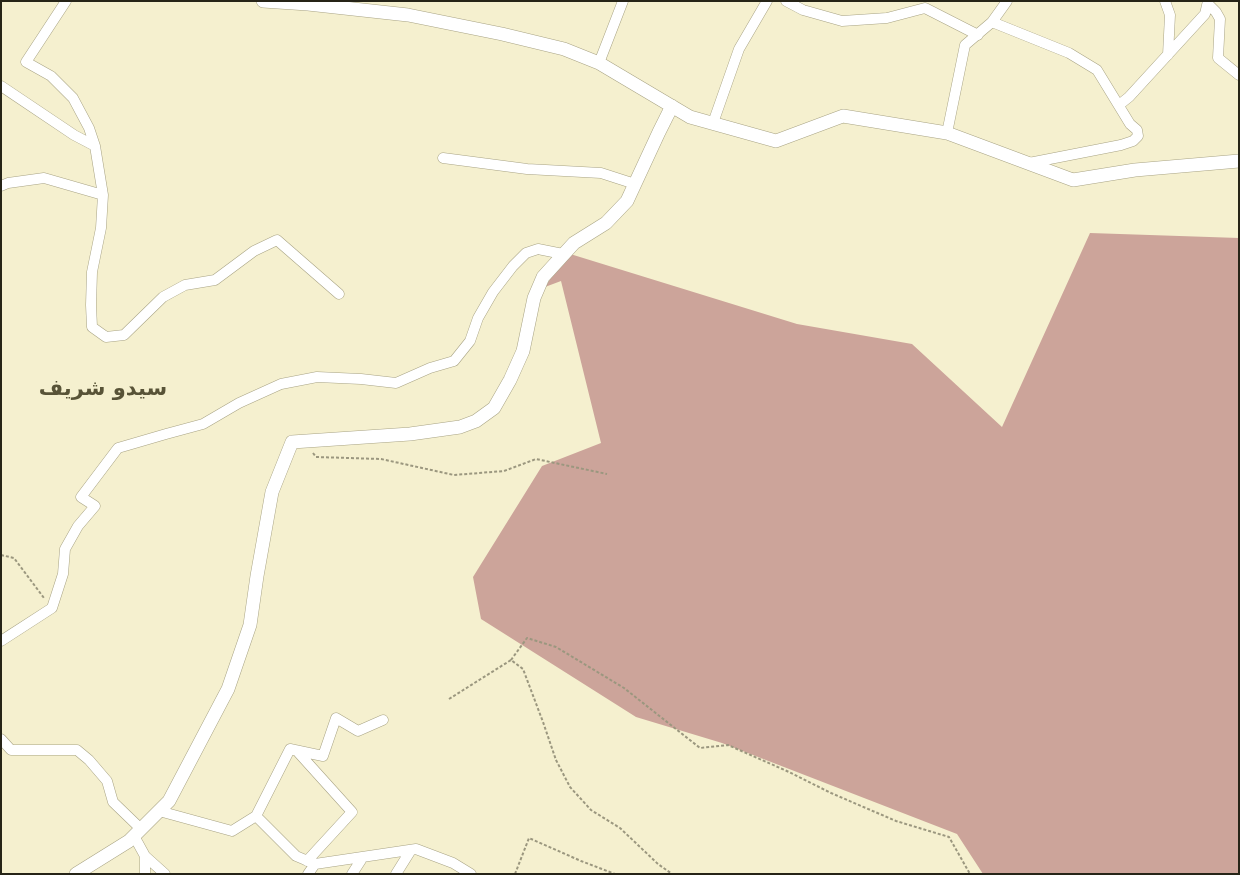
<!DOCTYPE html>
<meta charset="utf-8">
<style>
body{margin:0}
#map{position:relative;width:1240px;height:875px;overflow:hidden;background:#f5f0cf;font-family:"DejaVu Sans",sans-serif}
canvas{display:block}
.frame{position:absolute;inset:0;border:2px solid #262417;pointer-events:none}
</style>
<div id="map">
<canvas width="1240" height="875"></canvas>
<div class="frame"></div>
</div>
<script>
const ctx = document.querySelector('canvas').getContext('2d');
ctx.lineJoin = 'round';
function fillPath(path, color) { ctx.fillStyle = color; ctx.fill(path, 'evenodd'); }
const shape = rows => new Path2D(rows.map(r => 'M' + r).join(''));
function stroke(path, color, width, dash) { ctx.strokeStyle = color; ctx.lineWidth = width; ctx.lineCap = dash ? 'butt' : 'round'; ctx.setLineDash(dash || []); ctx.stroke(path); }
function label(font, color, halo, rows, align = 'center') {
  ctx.font = font + ' "DejaVu Sans",Vazirmatn,sans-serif'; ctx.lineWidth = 3; ctx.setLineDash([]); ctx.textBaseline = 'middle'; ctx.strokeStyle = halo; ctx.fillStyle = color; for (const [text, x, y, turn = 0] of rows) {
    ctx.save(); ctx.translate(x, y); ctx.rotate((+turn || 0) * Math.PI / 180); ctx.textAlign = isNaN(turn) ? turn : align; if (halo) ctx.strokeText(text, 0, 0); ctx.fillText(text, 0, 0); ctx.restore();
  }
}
const forest = shape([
 [1090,233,1239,238,1239,874,983,874,957,834,722,743,636,717,481,619,473,577,542,466,601,443,561,281,545,287,567,253,797,324,912,344,1002,427]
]);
const path = shape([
 [313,453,316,457,381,459,454,475,504,471,536,459,607,474],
 [1,555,14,558,44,598],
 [511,660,527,638,556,647,624,688,700,748,728,745,789,772,831,793,896,821,949,837,970,874],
 [449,699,511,660,523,669,543,722,556,760,570,787,591,810,620,828,658,864,672,874],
 [515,874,529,838,581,861,615,874]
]);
const minor = shape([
 [66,1,26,62,51,76,73,98,89,128,95,146,103,195,101,228,92,272,91,305,92,327,106,337,124,335,163,297,185,285,215,280,254,251,277,240,339,294],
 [786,1,803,10,842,21,887,18,925,8,978,35],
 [1165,1,1170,15,1168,55],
 [1208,4,1216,12,1220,19,1218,58,1239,75],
 [992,22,1069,53,1097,70,1130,124,1137,130,1138,136,1133,141,1121,145,1029,163],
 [599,63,623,1],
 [1,86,74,135,95,146],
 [1119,105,1129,97,1205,14,1208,1],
 [713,123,739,49,767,1],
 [947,133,965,45,992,22,1007,1],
 [443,158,527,169,601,173,635,184],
 [1,186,8,183,44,178,103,195],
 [1,641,52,608,63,574,65,549,78,526,95,506,81,497,118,448,166,434,203,424,239,403,281,384,317,377,361,379,396,383,430,368,454,361,470,341,478,318,493,292,513,266,526,253,538,249,563,254],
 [1,739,11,750,77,750,89,760,107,781,113,802,141,829],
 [297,751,352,812,307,861],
 [159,811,232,831,256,816,296,856,315,864],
 [256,816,290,749,323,756,336,718,358,731,383,720],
 [134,836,145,856,145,874],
 [145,856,165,874],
 [308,874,315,864,416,849,453,863,471,874],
 [352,874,363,857],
 [396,874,411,850]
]);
const tertiary = shape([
 [263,1,308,4,408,15,502,34,564,49,599,63,690,117,776,141,843,116,947,133,1073,180,1135,170,1239,161],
 [76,874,129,841,169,801,228,689,250,625,257,576,272,492,292,442,410,434,460,427,476,421,494,408,510,380,523,351,534,298,543,277,574,243,606,223,627,201,659,132,672,106]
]);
const townNames = [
 ["سيدو شريف",103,390]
];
fillPath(forest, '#cca49a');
stroke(minor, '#a8a384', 11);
stroke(tertiary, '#a8a384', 14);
stroke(path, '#9b977f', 2, [3, 2]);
stroke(minor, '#fff', 10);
stroke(tertiary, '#fff', 13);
label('bold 21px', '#585337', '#f5f0cf', townNames);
</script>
